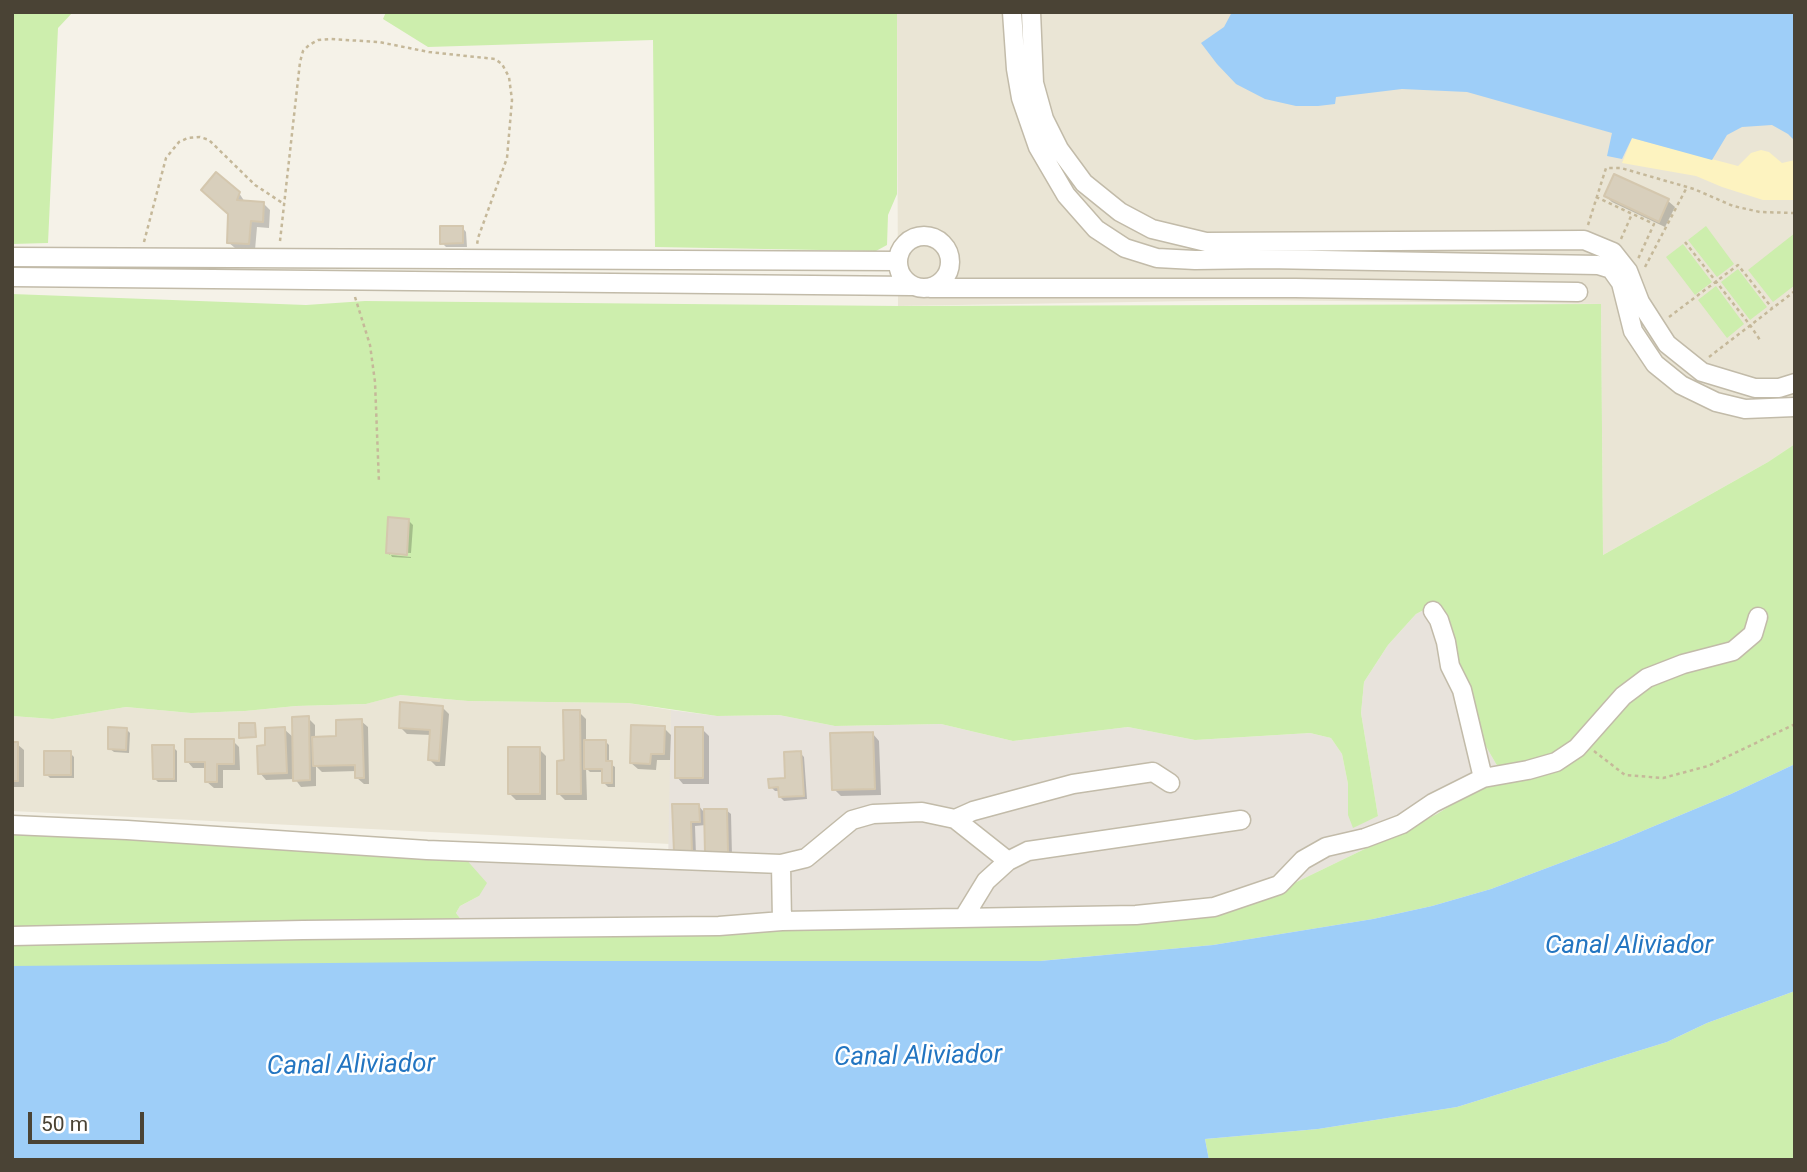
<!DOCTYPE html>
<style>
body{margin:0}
#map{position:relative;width:1807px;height:1172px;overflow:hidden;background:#f5f2e8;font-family:Roboto,sans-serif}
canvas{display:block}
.frame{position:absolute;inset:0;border:14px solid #4a4335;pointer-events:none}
.scale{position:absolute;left:28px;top:1112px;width:116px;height:32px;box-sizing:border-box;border:4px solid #4a4335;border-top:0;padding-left:9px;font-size:21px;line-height:24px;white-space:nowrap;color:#4a4335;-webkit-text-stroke:5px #fff;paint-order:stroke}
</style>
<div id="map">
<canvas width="1807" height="1172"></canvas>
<div class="frame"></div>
<div class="scale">50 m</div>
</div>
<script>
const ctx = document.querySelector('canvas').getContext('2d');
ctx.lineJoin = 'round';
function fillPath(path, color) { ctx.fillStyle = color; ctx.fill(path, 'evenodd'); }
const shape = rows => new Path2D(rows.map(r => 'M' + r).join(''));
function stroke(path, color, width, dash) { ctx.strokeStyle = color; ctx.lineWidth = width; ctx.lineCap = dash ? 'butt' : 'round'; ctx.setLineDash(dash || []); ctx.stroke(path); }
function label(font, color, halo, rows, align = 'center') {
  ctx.font = font + ' Roboto,sans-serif'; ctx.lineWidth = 5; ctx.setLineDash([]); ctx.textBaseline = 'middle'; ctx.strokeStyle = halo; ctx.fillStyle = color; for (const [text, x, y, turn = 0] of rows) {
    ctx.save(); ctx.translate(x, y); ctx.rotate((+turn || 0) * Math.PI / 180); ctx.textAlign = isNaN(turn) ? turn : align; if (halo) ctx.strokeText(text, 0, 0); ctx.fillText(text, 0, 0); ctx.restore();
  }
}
const residential = shape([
 [897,12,1795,12,1795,444,1768,462,1603,555,1601,304,1252,300,898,306],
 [399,695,468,701,628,703,671,710,670,844,12,811,12,716,53,719,126,707,191,713,245,711,296,706,366,704]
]);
const industrial = shape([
 [1439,602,1484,743,1499,769,1494,778,1437,814,1282,889,1216,913,471,933,456,913,460,906,479,896,464,857,668,866,671,710,717,716,779,715,835,726,941,724,1013,741,1128,727,1195,740,1310,733,1331,738,1342,754,1348,784,1348,815,1378,816,1361,713,1364,682,1388,645,1416,614]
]);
const green = shape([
 [12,12,73,12,58,28,48,243,12,244],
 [386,12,897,12,897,194,888,215,887,245,876,251,655,247,653,40,428,47,383,19],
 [1706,226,1734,264,1717,277,1688,240],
 [1795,233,1795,285,1773,302,1748,270],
 [1683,244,1712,282,1695,295,1666,257],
 [1738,269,1767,307,1750,320,1721,282],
 [1716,286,1744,324,1727,338,1698,300],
 [12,294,306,305,365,301,898,306,1601,304,1603,555,1768,462,1795,444,1795,764,1731,794,1616,842,1491,889,1432,906,1373,919,1213,945,1040,961,12,967,12,831,464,857,487,883,479,896,460,906,456,913,471,933,1131,923,1282,889,1437,814,1494,778,1499,769,1484,743,1439,602,1416,614,1388,645,1364,682,1361,713,1378,816,1353,828,1348,815,1348,784,1342,754,1331,738,1310,733,1195,740,1128,727,1013,741,941,724,835,726,779,715,717,716,628,703,468,701,400,695,366,704,296,706,245,711,191,713,126,707,53,719,12,716],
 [1795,991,1795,1160,1209,1160,1205,1139,1318,1129,1457,1107,1667,1042,1707,1023]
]);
const sand = shape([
 [1632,138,1738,166,1751,153,1761,150,1769,152,1782,163,1795,160,1795,200,1763,200,1722,187,1696,176,1622,163]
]);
const water = shape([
 [1232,12,1795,12,1795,141,1788,134,1772,125,1742,127,1727,135,1712,160,1632,138,1622,159,1607,156,1612,133,1467,92,1402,89,1336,97,1335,104,1318,106,1296,106,1265,99,1236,84,1217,64,1201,43,1224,27],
 [1795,764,1795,991,1707,1023,1667,1042,1457,1107,1318,1129,1205,1139,1209,1160,12,1160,12,966,540,961,1040,961,1213,945,1373,919,1432,906,1491,889,1616,842,1731,794]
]);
const shadow = shape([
 [239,193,245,202,263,203,270,210,269,228,257,227,255,250,235,248,228,242,230,214],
 [1606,196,1668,201,1675,207,1665,227,1612,202],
 [462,227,466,232,467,247,446,247,442,243],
 [408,520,413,525,411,553,390,552,390,555,388,553],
 [391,555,411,557,411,558,392,557],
 [442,707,449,714,445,766,436,766,429,759,431,735,407,734,400,727],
 [579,712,586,719,586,741,605,741,609,745,609,763,615,767,615,787,608,787,604,783,604,772,590,772,586,768,587,800,565,800,559,794],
 [308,718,315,725,315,738,338,738,361,721,368,727,369,784,364,784,357,778,357,771,322,772,316,766,316,786,301,787,295,779,266,780,260,773,267,747,284,729,294,738],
 [664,728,671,735,670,760,657,760,656,770,638,769,631,763],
 [126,729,130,733,129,753,114,752,109,748],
 [702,729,709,736,709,784,683,784,677,777],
 [873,734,879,741,881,795,841,796,834,789],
 [233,741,239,747,240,770,223,770,223,788,214,788,207,782,207,768,193,768,187,761],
 [12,744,17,744,24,750,24,787,12,787],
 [173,747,177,751,177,782,158,782,154,778],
 [539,749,546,756,546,800,516,800,510,794],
 [70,753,74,757,74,778,50,778,46,774],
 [800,753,804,757,807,799,784,801,780,797,780,791,775,791,771,787,787,780],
 [698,805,703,811,726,810,731,814,732,856,711,857,706,825,695,826,696,855,675,851]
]);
const building = shape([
 [216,172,240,192,237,200,264,202,263,222,251,221,249,244,227,243,228,214,201,190,216,172],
 [1614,174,1669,199,1659,222,1604,196,1614,174],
 [440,226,463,226,463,243,440,244,440,226],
 [388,517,409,519,407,555,386,553,388,517],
 [400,702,443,706,439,761,428,760,430,730,399,728,400,702],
 [563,710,580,710,581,794,557,794,557,761,564,760,563,710],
 [309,716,310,780,293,781,292,717,309,716],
 [362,719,364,778,355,778,355,765,313,766,312,737,336,736,336,720,362,719],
 [239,723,255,723,256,737,239,738,239,723],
 [631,725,665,726,664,754,651,754,650,764,630,763,631,725],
 [108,727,127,728,126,750,108,749,108,727],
 [285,727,287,773,258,774,257,746,265,745,265,728,285,727],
 [675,727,703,727,703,778,675,778,675,727],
 [873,732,875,789,832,790,830,733,873,732],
 [185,739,234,739,234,764,217,764,217,782,205,782,205,762,185,762,185,739],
 [584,740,606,740,606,761,612,761,612,783,602,783,602,769,584,769,584,740],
 [12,742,18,742,18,781,12,781,12,742],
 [152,745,174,745,174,779,153,779,152,745],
 [508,747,540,747,540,794,508,794,508,747],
 [44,751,71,751,71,775,44,775,44,751],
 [801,751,804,796,779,797,778,787,769,788,768,779,785,778,784,752,801,751],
 [672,804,699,804,700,822,691,822,692,851,674,852,672,804],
 [704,809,727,809,728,852,705,853,704,809]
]);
const path = shape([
 [1596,197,1654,224,1638,259],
 [1588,225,1606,168,1621,168,1694,189,1733,206,1760,212,1795,213],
 [1621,239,1632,214],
 [280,241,300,62,303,51,309,45,318,40,330,39,379,42,429,52,495,59,502,64,509,77,512,100,507,158,478,238,477,245],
 [144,242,166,158,179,142,188,138,200,137,209,140,255,185,284,204],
 [1685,242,1750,325,1760,340],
 [1645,267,1687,187],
 [355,297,370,345,375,382,379,483],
 [1669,317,1738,265,1772,308],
 [1709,357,1795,291],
 [1594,751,1625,775,1663,778,1708,766,1795,724]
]);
const minor = shape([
 [1012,12,1016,69,1021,98,1038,147,1066,195,1096,229,1125,248,1157,258,1195,260,1266,259,1598,265,1611,269,1621,283,1633,331,1655,364,1681,385,1716,402,1745,409,1795,407],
 [1031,12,1034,83,1044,119,1059,149,1084,183,1120,212,1152,229,1206,242,1584,240,1613,252,1628,271,1640,302,1667,344,1702,372,1755,388,1779,388,1795,383],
 '898 262a26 26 0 1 1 52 0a26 26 0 1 1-52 0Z',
 [12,257,898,261],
 [12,277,912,286],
 [930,288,1295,288,1578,292],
 [1433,611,1439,620,1446,642,1450,666,1462,690,1483,778],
 [955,819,1008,861],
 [12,825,127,830,427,850,781,864,782,921],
 [781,864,806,858,852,820,873,814,922,812,955,819,973,811,1073,784,1153,772,1170,783],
 [964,917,986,881,1008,861,1028,851,1241,820],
 [12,936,303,930,719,926,782,921,1136,915,1214,907,1279,885,1303,860,1326,847,1365,838,1402,824,1433,803,1483,778,1528,770,1556,762,1577,748,1623,696,1647,678,1683,664,1733,651,1753,634,1758,617]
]);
const waterNames = [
 ["Canal Aliviador",1629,946],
 ["Canal Aliviador",918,1057,-1],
 ["Canal Aliviador",351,1066,-1]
];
fillPath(residential, '#eae5d5');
fillPath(industrial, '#e8e3dc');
fillPath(green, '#cdeead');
fillPath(sand, '#fdf3c0');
fillPath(water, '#9ecef8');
fillPath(shadow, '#0003');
fillPath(building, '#d8cfbc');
stroke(building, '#d4c7ae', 2);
stroke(minor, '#c2bba9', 21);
stroke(path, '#c5b899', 2.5, [3.5, 3.5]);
stroke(minor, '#fff', 18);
label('italic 26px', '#2375c1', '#fff', waterNames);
</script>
